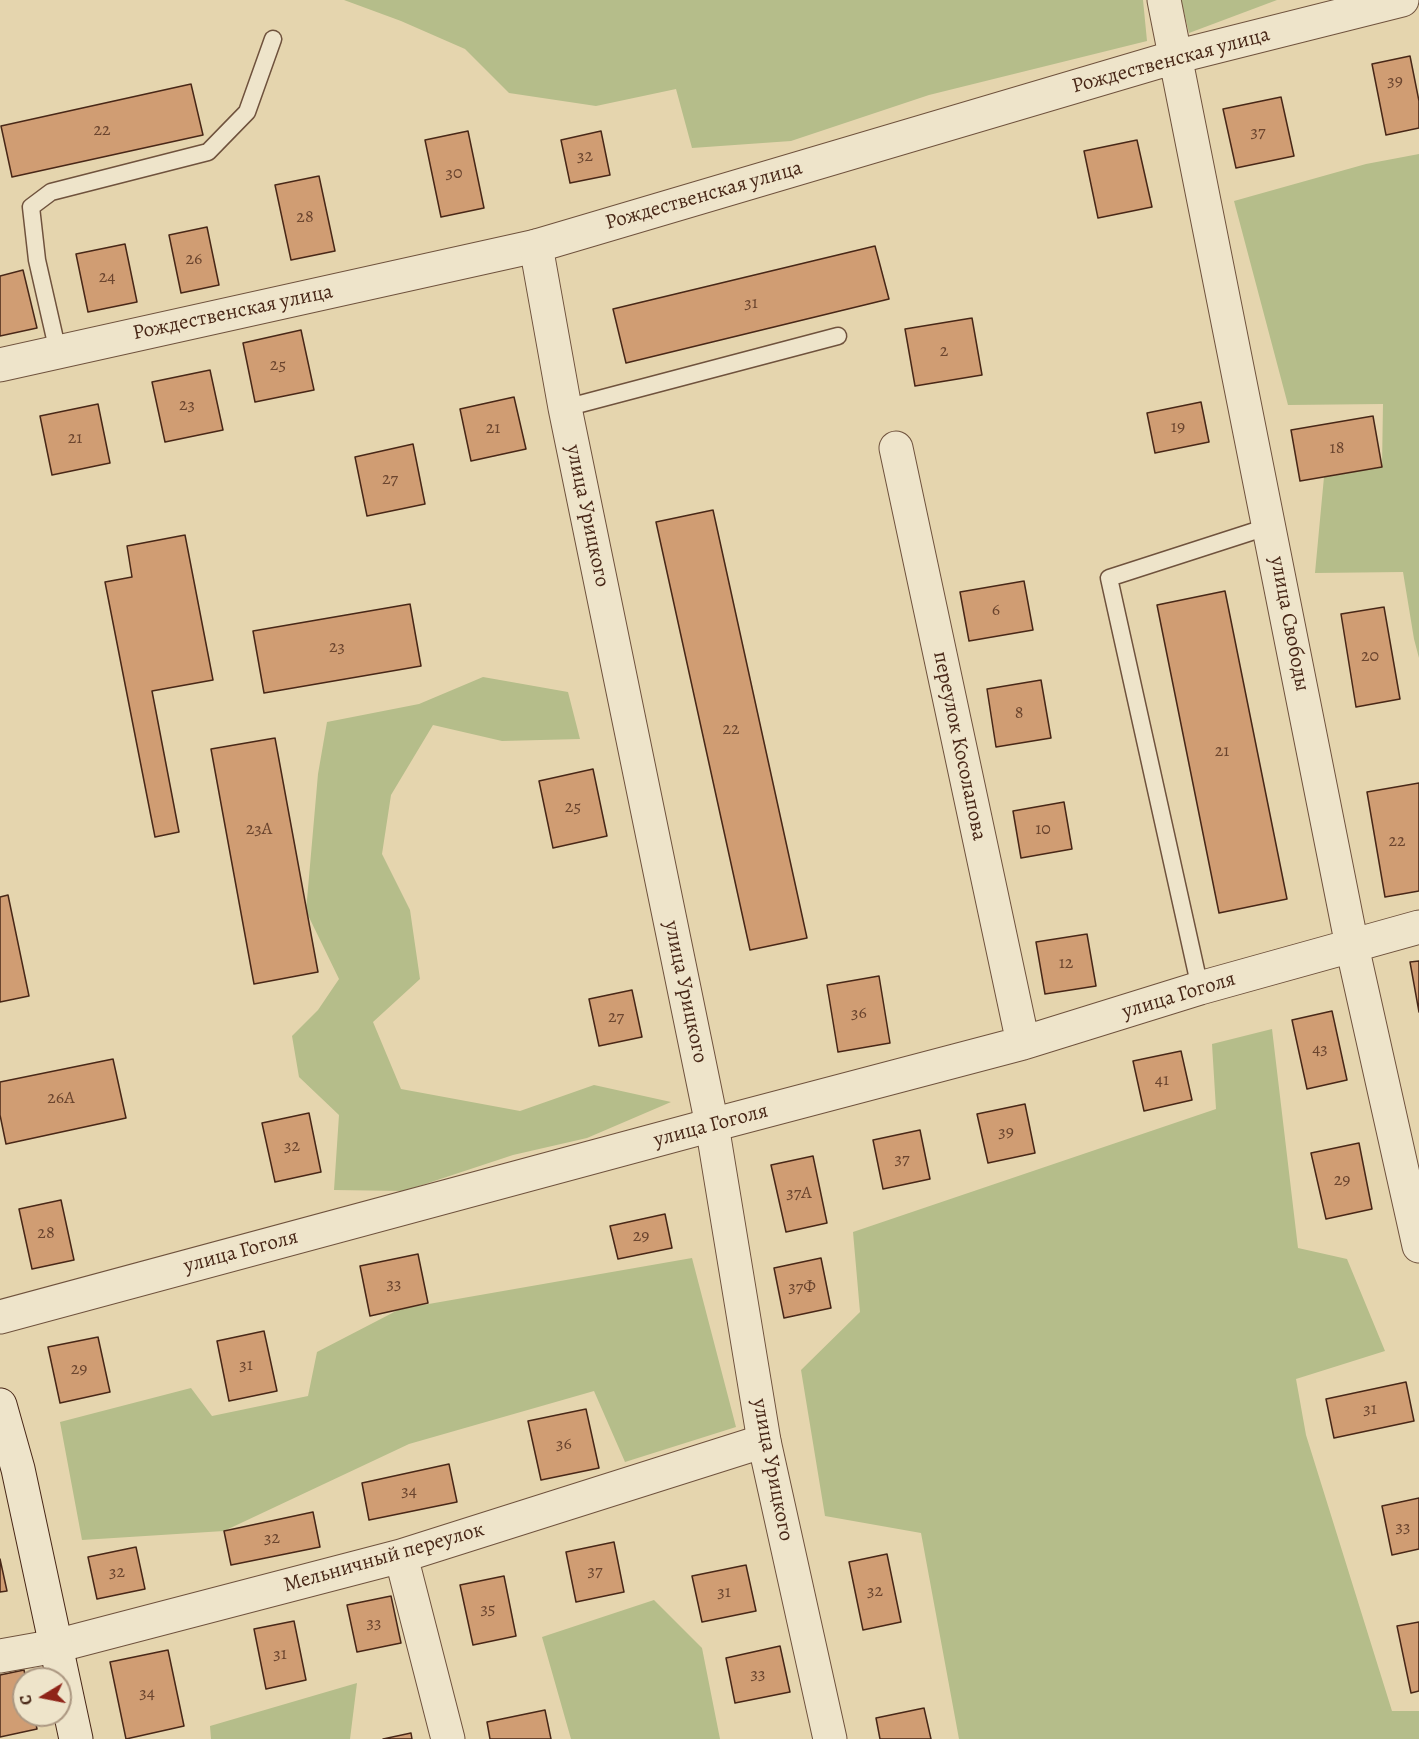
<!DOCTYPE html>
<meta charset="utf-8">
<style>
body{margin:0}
#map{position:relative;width:1419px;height:1739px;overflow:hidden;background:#e5d5ae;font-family:Alegreya,serif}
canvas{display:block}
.north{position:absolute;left:12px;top:1667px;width:60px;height:60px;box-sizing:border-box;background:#eee4ca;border:2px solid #ac9882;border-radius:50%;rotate:260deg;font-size:16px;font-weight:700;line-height:24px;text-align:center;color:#482717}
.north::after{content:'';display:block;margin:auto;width:21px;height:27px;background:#8f2418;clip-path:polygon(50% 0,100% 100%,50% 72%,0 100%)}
</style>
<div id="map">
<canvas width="1419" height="1739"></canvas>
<div class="north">С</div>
</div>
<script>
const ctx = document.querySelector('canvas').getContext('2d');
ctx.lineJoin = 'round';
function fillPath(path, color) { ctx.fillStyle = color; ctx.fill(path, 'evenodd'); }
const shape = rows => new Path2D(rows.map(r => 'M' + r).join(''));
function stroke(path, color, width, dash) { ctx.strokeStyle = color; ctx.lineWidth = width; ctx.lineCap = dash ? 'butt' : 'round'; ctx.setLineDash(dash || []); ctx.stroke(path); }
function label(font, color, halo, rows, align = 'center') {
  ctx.font = font + ' Alegreya,serif'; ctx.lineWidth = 4.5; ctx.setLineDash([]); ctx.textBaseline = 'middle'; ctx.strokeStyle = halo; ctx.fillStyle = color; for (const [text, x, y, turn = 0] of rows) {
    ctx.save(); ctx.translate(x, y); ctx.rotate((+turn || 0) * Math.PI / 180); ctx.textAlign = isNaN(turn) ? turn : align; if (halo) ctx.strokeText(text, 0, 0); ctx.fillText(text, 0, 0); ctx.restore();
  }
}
const green = shape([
 [344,0,1143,0,1147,41,929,95,791,141,692,148,676,89,596,106,509,93,465,49,401,21],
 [1181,0,1277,0,1189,33],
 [1419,154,1419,658,1414,639,1403,572,1315,573,1324,477,1382,467,1383,404,1288,405,1234,201,1366,164],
 [483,677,568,692,580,739,502,741,433,725,391,795,382,854,410,910,420,979,373,1022,401,1089,520,1111,594,1085,671,1102,587,1138,513,1155,404,1191,334,1190,339,1115,299,1077,292,1036,318,1010,339,979,306,911,318,774,327,722,419,704],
 [1272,1029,1298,1248,1347,1259,1385,1351,1296,1379,1306,1435,1392,1711,1419,1711,1419,1739,959,1739,921,1533,825,1516,801,1370,860,1312,853,1232,1216,1109,1212,1044],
 [692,1258,736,1427,625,1462,594,1391,409,1444,224,1531,82,1540,60,1422,191,1388,212,1416,308,1396,317,1352,400,1309],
 [654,1600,702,1648,720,1739,571,1739,542,1637],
 [357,1683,350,1739,211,1739,210,1726]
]);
const building = shape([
 [1410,56,1419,101,1419,128,1386,135,1372,64,1410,56],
 [191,84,203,135,12,177,1,126,191,84],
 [1281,97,1294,156,1236,168,1223,109,1281,97],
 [468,131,484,208,441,217,425,140,468,131],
 [601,131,610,175,570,183,561,140,601,131],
 [1137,140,1152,207,1098,218,1084,151,1137,140],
 [319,176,335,251,291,260,275,185,319,176],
 [207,227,219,285,181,293,169,235,207,227],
 [125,244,137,302,88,312,76,254,125,244],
 [875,246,889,299,626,363,613,309,875,246],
 [23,270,37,328,0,336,0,276,23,270],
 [972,318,982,375,915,386,905,329,972,318],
 [301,330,314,390,255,402,243,343,301,330],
 [210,370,223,430,165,442,152,382,210,370],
 [514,397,526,449,471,461,460,409,514,397],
 [1201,402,1209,442,1155,453,1147,413,1201,402],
 [98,404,110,463,52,475,40,416,98,404],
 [1373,416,1382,467,1300,481,1291,430,1373,416],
 [413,444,425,504,367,516,355,457,413,444],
 [713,510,807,938,750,950,656,522,713,510],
 [185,535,213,680,152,691,179,832,155,837,105,582,132,577,127,546,185,535],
 [1024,581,1033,630,969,641,960,592,1024,581],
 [1225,591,1287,899,1219,913,1157,605,1225,591],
 [410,604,421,666,264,693,253,631,410,604],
 [1384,607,1400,699,1356,707,1341,614,1384,607],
 [1041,680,1051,738,996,747,987,689,1041,680],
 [275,738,318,972,254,984,211,749,275,738],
 [593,769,607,836,553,848,539,781,593,769],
 [1419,783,1419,891,1385,897,1367,792,1419,783],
 [1064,802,1072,849,1021,858,1013,811,1064,802],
 [8,895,29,996,0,1002,0,897,8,895],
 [1087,934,1096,986,1045,994,1036,942,1087,934],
 [1419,961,1419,1012,1410,962,1419,961],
 [879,976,890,1043,838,1052,827,985,879,976],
 [632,990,642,1037,599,1046,589,999,632,990],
 [1332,1011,1347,1080,1307,1089,1292,1020,1332,1011],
 [1181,1051,1192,1100,1144,1111,1133,1061,1181,1051],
 [113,1059,126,1118,6,1144,0,1115,0,1082,113,1059],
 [1025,1104,1035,1153,988,1163,977,1114,1025,1104],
 [309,1113,321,1172,275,1182,262,1123,309,1113],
 [920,1130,930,1179,883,1189,873,1140,920,1130],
 [1359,1143,1372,1209,1326,1219,1311,1153,1359,1143],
 [813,1156,827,1223,786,1232,771,1165,813,1156],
 [61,1200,74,1260,32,1269,19,1209,61,1200],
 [665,1214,672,1248,618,1259,610,1226,665,1214],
 [418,1254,428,1303,370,1316,360,1266,418,1254],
 [821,1258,831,1308,784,1318,774,1268,821,1258],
 [264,1331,277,1391,229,1401,217,1341,264,1331],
 [98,1337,110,1392,60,1403,48,1347,98,1337],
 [1406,1382,1414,1421,1334,1438,1326,1399,1406,1382],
 [586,1409,599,1468,541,1480,528,1421,586,1409],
 [449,1464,457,1502,369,1520,362,1483,449,1464],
 [1419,1498,1419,1549,1392,1555,1382,1506,1419,1498],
 [313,1512,320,1547,231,1565,224,1531,313,1512],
 [614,1542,624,1592,576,1602,566,1552,614,1542],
 [136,1547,145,1589,97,1599,88,1557,136,1547],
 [887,1554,901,1622,863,1630,849,1562,887,1554],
 [0,1559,7,1591,0,1592,0,1559],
 [746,1565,756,1611,702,1622,692,1576,746,1565],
 [504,1576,516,1636,473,1645,460,1585,504,1576],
 [391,1596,401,1643,357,1652,347,1605,391,1596],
 [294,1621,306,1680,266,1689,254,1629,294,1621],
 [1419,1622,1419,1691,1411,1693,1397,1626,1419,1622],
 [780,1646,790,1692,735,1703,726,1658,780,1646],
 [168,1650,184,1726,126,1739,110,1662,168,1650],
 [24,1670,26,1679,24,1679,24,1715,34,1715,37,1729,0,1737,0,1675,24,1670],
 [924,1708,931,1739,880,1739,876,1718,924,1708],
 [545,1710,551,1739,490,1739,487,1722,545,1710],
 [411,1733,412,1739,383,1739,411,1733]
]);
const service = shape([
 [58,352,37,260,31,207,51,192,208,152,247,112,273,39],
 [565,408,838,336],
 [1200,988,1109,578,1270,526]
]);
const minor = shape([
 [1164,0,1352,946,1419,1246],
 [0,365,536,246,1175,57,1402,0],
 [896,448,1023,1043],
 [0,1317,712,1125,1023,1043,1200,988,1419,927],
 [401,1556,448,1739],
 [0,1656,56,1646,401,1556,764,1441]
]);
const tertiary = shape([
 [536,246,565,408,712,1125,764,1441,830,1739]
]);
const secondary = shape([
 [0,1405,18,1469,76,1739]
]);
const numberNames = [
 ["39",1395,82],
 ["22",102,131],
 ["37",1258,133],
 ["32",585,157],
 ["30",454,174],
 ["28",305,218],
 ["26",194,260],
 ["24",107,278],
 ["31",751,304],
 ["2",944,352],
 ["25",278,366],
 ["23",187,406],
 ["19",1178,428],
 ["21",493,429],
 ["21",75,439],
 ["18",1337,449],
 ["27",390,480],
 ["6",996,611],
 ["23",337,648],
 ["20",1370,657],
 ["8",1019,714],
 ["22",731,730],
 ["21",1222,752],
 ["25",573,808],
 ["23А",259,830],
 ["10",1043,830],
 ["22",1397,842],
 ["12",1066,964],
 ["36",859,1014],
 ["27",616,1018],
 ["43",1320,1050],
 ["41",1162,1081],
 ["26А",61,1099],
 ["39",1006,1133],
 ["32",292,1147],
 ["37",902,1160],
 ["29",1342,1181],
 ["37А",799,1194],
 ["28",46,1234],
 ["29",641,1237],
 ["33",394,1285],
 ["37Ф",802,1288],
 ["31",246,1366],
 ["29",79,1370],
 ["31",1370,1410],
 ["36",564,1445],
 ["34",409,1492],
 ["33",1403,1528],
 ["32",272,1539],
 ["37",595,1572],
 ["32",117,1573],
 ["32",875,1592],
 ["31",724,1593],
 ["35",488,1610],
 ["33",374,1624],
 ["31",280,1655],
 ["33",758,1675],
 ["34",147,1694]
];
const streetNames = [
 ["Рождественская улица",1171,61,-15],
 ["Рождественская улица",704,196,-16],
 ["Рождественская улица",233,313,-12],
 ["улица Урицкого",587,516,78],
 ["улица Свободы",1289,624,79],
 ["переулок Косолапова",959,746,78],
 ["улица Урицкого",685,992,78],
 ["улица Гоголя",1179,996,-17],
 ["улица Гоголя",711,1126,-15],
 ["улица Гоголя",241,1252,-15],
 ["улица Урицкого",772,1470,79],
 ["Мельничный переулок",384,1558,-16]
];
fillPath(green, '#b5bd8a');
fillPath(building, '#d09d73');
stroke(building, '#482717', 1.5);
stroke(service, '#6f523d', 19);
stroke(minor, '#6f523d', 35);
stroke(tertiary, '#6f523d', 35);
stroke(secondary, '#482717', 35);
stroke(service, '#eee4ca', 16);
stroke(minor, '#eee4ca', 33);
stroke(tertiary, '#eee4ca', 33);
stroke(secondary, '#eee4ca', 33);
label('18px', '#6a442e', null, numberNames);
label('21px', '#482717', '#eee4ca', streetNames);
</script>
